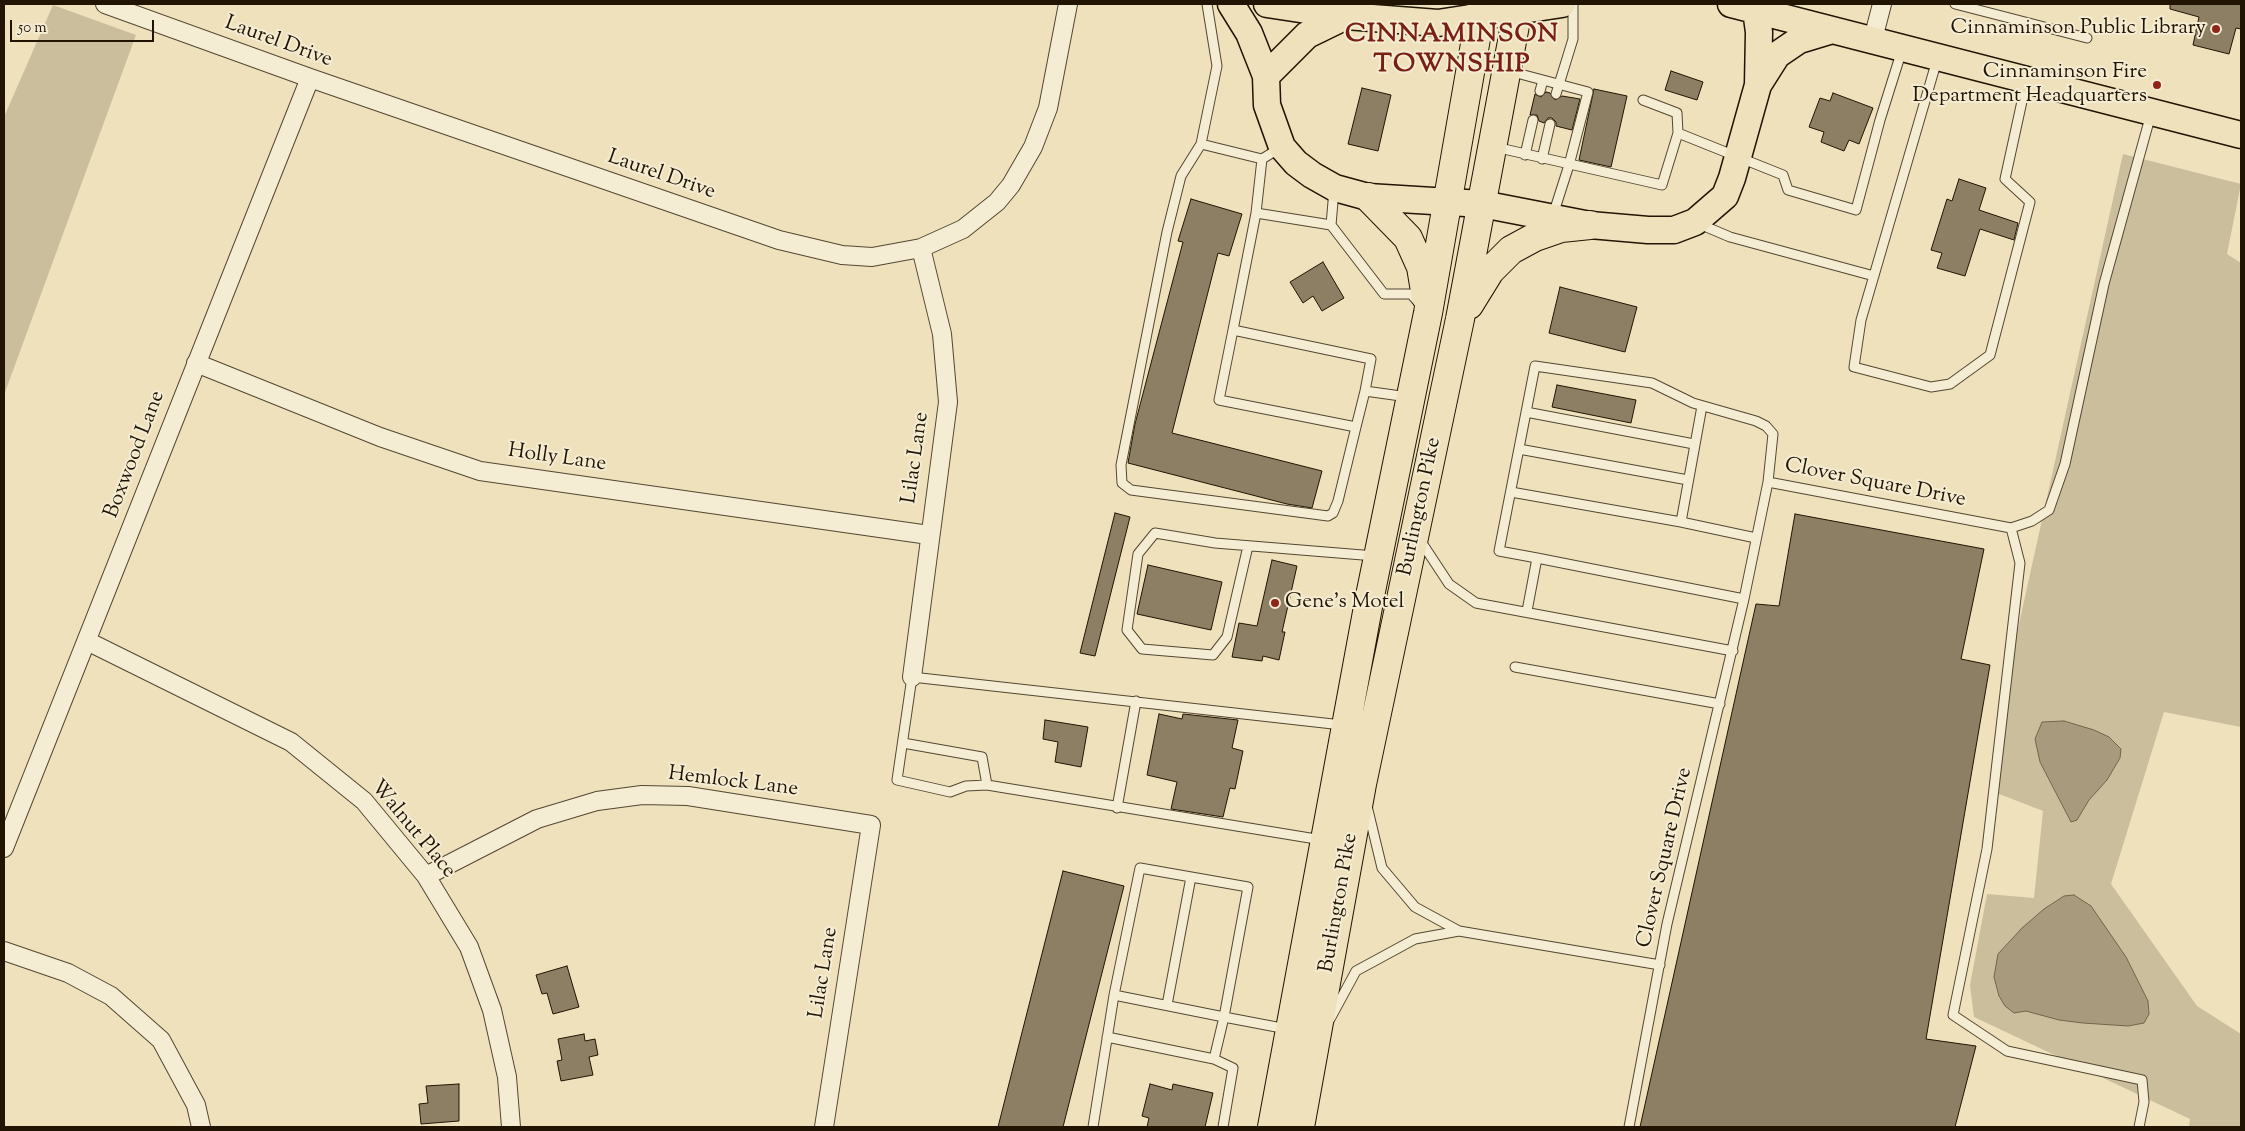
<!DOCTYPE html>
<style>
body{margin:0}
#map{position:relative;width:2245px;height:1131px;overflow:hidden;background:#eee1bc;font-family:"Sorts Mill Goudy",serif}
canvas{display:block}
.frame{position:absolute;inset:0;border:5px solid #211403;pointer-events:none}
.scale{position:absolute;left:10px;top:20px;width:144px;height:22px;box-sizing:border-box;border:2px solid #211403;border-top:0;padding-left:6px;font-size:15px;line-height:18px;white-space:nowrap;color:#211403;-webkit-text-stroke:4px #f4ecd3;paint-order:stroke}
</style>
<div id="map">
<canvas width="2245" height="1131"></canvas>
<div class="frame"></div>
<div class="scale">50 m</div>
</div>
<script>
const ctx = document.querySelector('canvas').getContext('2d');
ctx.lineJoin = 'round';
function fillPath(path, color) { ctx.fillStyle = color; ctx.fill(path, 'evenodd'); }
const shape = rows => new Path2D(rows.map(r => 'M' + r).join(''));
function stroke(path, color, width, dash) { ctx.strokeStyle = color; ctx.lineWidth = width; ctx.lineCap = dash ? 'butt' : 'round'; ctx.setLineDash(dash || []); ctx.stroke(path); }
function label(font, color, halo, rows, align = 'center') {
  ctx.font = font + ' "Sorts Mill Goudy",serif'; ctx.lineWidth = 4; ctx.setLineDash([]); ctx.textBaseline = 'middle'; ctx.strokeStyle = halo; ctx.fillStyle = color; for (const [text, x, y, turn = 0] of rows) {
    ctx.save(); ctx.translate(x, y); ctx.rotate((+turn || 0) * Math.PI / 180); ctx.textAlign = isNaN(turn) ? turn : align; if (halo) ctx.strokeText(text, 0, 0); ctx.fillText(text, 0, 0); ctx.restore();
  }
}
const green = shape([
 [53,5,136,35,4,395,4,117],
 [2123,154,2241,184,2227,254,2241,263,2241,727,2164,712,2111,884,2197,1006,2241,1034,2241,1127,2189,1127,2190,1119,1974,1017,1970,985,1987,894,2034,898,2043,811,1994,792,2005,687]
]);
const water = shape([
 [2064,721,2094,730,2109,737,2121,749,2120,758,2107,780,2089,800,2077,820,2071,822,2040,762,2035,739,2042,722,2064,721],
 [2074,895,2091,906,2126,957,2148,1001,2149,1014,2144,1023,2128,1026,2083,1023,2059,1020,2026,1011,2014,1013,2005,1006,1999,996,1994,977,1998,954,2022,928,2044,909,2064,896,2074,895]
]);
const building = shape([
 [2170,4,2241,4,2241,29,2236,28,2229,54,2193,45,2199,17,2170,9,2170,4],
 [1671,71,1703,82,1697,100,1665,90,1671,71],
 [1362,88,1391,95,1378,151,1348,144,1362,88],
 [1594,89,1627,96,1611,167,1579,160,1594,89],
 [1546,92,1550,93,1555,100,1562,96,1580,99,1572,130,1556,126,1556,122,1552,118,1548,118,1544,123,1539,121,1537,115,1530,115,1535,94,1541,97,1546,92],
 [1833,93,1873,108,1859,144,1849,140,1844,151,1821,142,1824,132,1809,127,1820,98,1830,101,1833,93],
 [1959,179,1986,188,1979,210,2018,223,2014,240,1980,229,1965,276,1937,268,1942,253,1931,250,1947,199,1952,201,1959,179],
 [1191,199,1242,214,1229,256,1218,253,1172,433,1322,471,1312,508,1287,504,1128,463,1135,424,1183,242,1178,241,1191,199],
 [1323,262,1344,298,1322,311,1313,296,1303,303,1290,282,1323,262],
 [1560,287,1637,307,1625,352,1549,333,1560,287],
 [1557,385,1636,400,1631,423,1552,407,1557,385],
 [1115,513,1130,517,1095,656,1080,653,1115,513],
 [1795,514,1984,549,1961,659,1990,665,1926,1039,1976,1046,1955,1127,1640,1127,1756,604,1779,606,1795,514],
 [1272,560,1297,566,1282,632,1285,632,1279,660,1263,656,1262,661,1232,657,1239,623,1257,626,1272,560],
 [1148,565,1222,582,1211,630,1137,614,1148,565],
 [1159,714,1182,719,1183,714,1238,720,1232,748,1243,751,1235,789,1230,788,1223,817,1171,809,1177,782,1147,775,1159,714],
 [1045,720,1088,727,1081,767,1055,762,1058,742,1043,739,1045,720],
 [1063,871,1124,886,1063,1127,998,1127,1063,871],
 [567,966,579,1007,553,1014,547,993,542,994,536,975,567,966],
 [584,1034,585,1041,595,1039,598,1055,589,1057,593,1075,561,1081,557,1061,562,1060,558,1039,584,1034],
 [459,1084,459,1121,421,1124,419,1104,428,1103,426,1086,459,1084],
 [1150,1084,1172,1090,1173,1084,1213,1093,1205,1127,1147,1127,1149,1118,1142,1116,1150,1084]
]);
const lane = shape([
 [1207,4,1217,66,1201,144,1262,159],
 [1955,4,2087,38],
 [1937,60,1861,320,1854,367,1931,387,1950,384,1990,355,2030,202,2005,179,2026,83],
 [1509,71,1588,92,1569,165,1553,215],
 [1540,91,1543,80],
 [1556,94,1573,39,1573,4],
 [1678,133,1783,175,1788,190,1856,210,1880,120,1902,50],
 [1201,144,1181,176,1167,232,1121,465,1122,483,1131,490,1328,516,1333,513,1338,501,1356,427],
 [1495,147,1662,185,1678,133,1677,113,1643,100],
 [1280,148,1262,159,1256,213,1331,225,1384,294,1411,294,1419,303],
 [1525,155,1533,120],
 [1542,159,1550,124],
 [1697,223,1730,237,1874,276],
 [1331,225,1334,190],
 [1233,330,1256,213],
 [1365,391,1356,427,1219,400,1233,330,1371,359,1365,391,1408,397],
 [1526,412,1694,444],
 [1519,449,1688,480],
 [1768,482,2011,528,2032,521,2049,510,2065,464,2104,284,2151,114],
 [1511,492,1681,522,1756,538],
 [1681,522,1702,406],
 [2011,528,2020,563,1987,849,1953,1015,2007,1051,2142,1080,2144,1102,2139,1127],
 [1420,540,1449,584,1476,603,1733,651],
 [1248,546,1227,637,1213,655,1142,649,1127,630,1138,554,1155,533,1215,543,1375,556],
 [1537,558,1744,599],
 [1527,611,1537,558,1499,551,1535,366,1652,383,1693,403,1756,421,1766,426,1773,434,1768,482,1744,599,1667,924,1629,1127],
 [1515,667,1720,704],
 [903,743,982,757,987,785],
 [1117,808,1136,701],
 [1322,840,987,785,966,786,950,792,897,780,912,677,1342,725],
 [1459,931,1660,965],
 [1167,1005,1191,877],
 [1330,1019,1356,971,1415,939,1459,931,1415,907,1382,868,1367,806],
 [1107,1037,1214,1059],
 [1093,1127,1114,995],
 [1223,1127,1233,1068,1214,1059,1224,1017,1248,887,1140,868,1114,995,1224,1017,1287,1029]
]);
const street = shape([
 [105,4,310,78,779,240,842,255,872,257,921,248,963,229,997,202,1011,185,1033,147,1048,108,1068,4],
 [1873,39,1882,4],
 [196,363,380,437,480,471,929,535],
 [87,641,291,742,364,801,426,876,469,947,492,1010,507,1077,511,1127],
 [912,677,948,402,942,334,921,248],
 [4,848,310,78],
 [426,876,537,819,597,801,642,795,688,796,871,825,824,1127],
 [4,951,68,973,111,996,161,1040,196,1105,201,1127]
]);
const primary = shape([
 [1231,4,1249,33,1266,76,1267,105,1282,147,1296,163,1312,175,1335,188,1368,197,1482,204,1590,225,1648,230,1674,230,1695,222,1725,196,1732,178,1758,85,1759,32,1756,10],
 [1267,4,1346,16,1438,23,1562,4],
 [1731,4,2241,135],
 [1266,76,1307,35,1346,16],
 [1758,85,1777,55,1799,40,1832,30]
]);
const highway = shape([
 [1368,197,1408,238,1421,267,1426,297],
 [1469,305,1490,271,1511,250,1535,237,1561,228,1590,225],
 [1272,1127,1370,596,1428,313,1482,4],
 [1300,1127,1362,784,1460,319,1519,4]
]);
const markers = [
 [2216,29,5,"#8f2418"],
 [2157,85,5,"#8f2418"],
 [1275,603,5,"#8f2418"]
];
const poiNames = [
 ["Cinnaminson Public Library",2206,29],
 ["Cinnaminson Fire",2147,73],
 ["Department Headquarters",2147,97],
 ["Gene's Motel",1285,603,"left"]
];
const streetNames = [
 ["Laurel Drive",278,43,20],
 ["Laurel Drive",661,176,19],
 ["Boxwood Lane",136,455,-69],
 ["Lilac Lane",917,458,-82],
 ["Holly Lane",557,459,8],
 ["Clover Square Drive",1875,484,11],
 ["Burlington Pike",1421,507,-78],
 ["Hemlock Lane",733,783,7],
 ["Walnut Place",412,830,50],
 ["Clover Square Drive",1666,858,-77],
 ["Burlington Pike",1340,903,-80],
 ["Lilac Lane",825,973,-81]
];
const districtNames = [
 ["CINNAMINSON",1452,37],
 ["TOWNSHIP",1452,67]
];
fillPath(green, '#cbbe9d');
fillPath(water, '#a89b7d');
stroke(water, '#72654c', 1);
fillPath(building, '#8c7f63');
stroke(building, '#211403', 1);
stroke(lane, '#544731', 11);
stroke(street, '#544731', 20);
stroke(primary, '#211403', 29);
stroke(highway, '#211403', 30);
stroke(lane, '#f4ecd3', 9);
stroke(street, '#f4ecd3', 18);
stroke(primary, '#eee1bc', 26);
stroke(highway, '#eee1bc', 28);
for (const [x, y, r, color] of markers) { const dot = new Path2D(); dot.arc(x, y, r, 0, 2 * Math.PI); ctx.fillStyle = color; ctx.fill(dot); stroke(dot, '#f4ecd3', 2); }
label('21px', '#211403', '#f4ecd3', poiNames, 'right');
label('21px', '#211403', '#f4ecd3', streetNames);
ctx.letterSpacing = '1px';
label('bold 26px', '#7a1f14', '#f4ecd3', districtNames);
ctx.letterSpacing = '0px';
</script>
